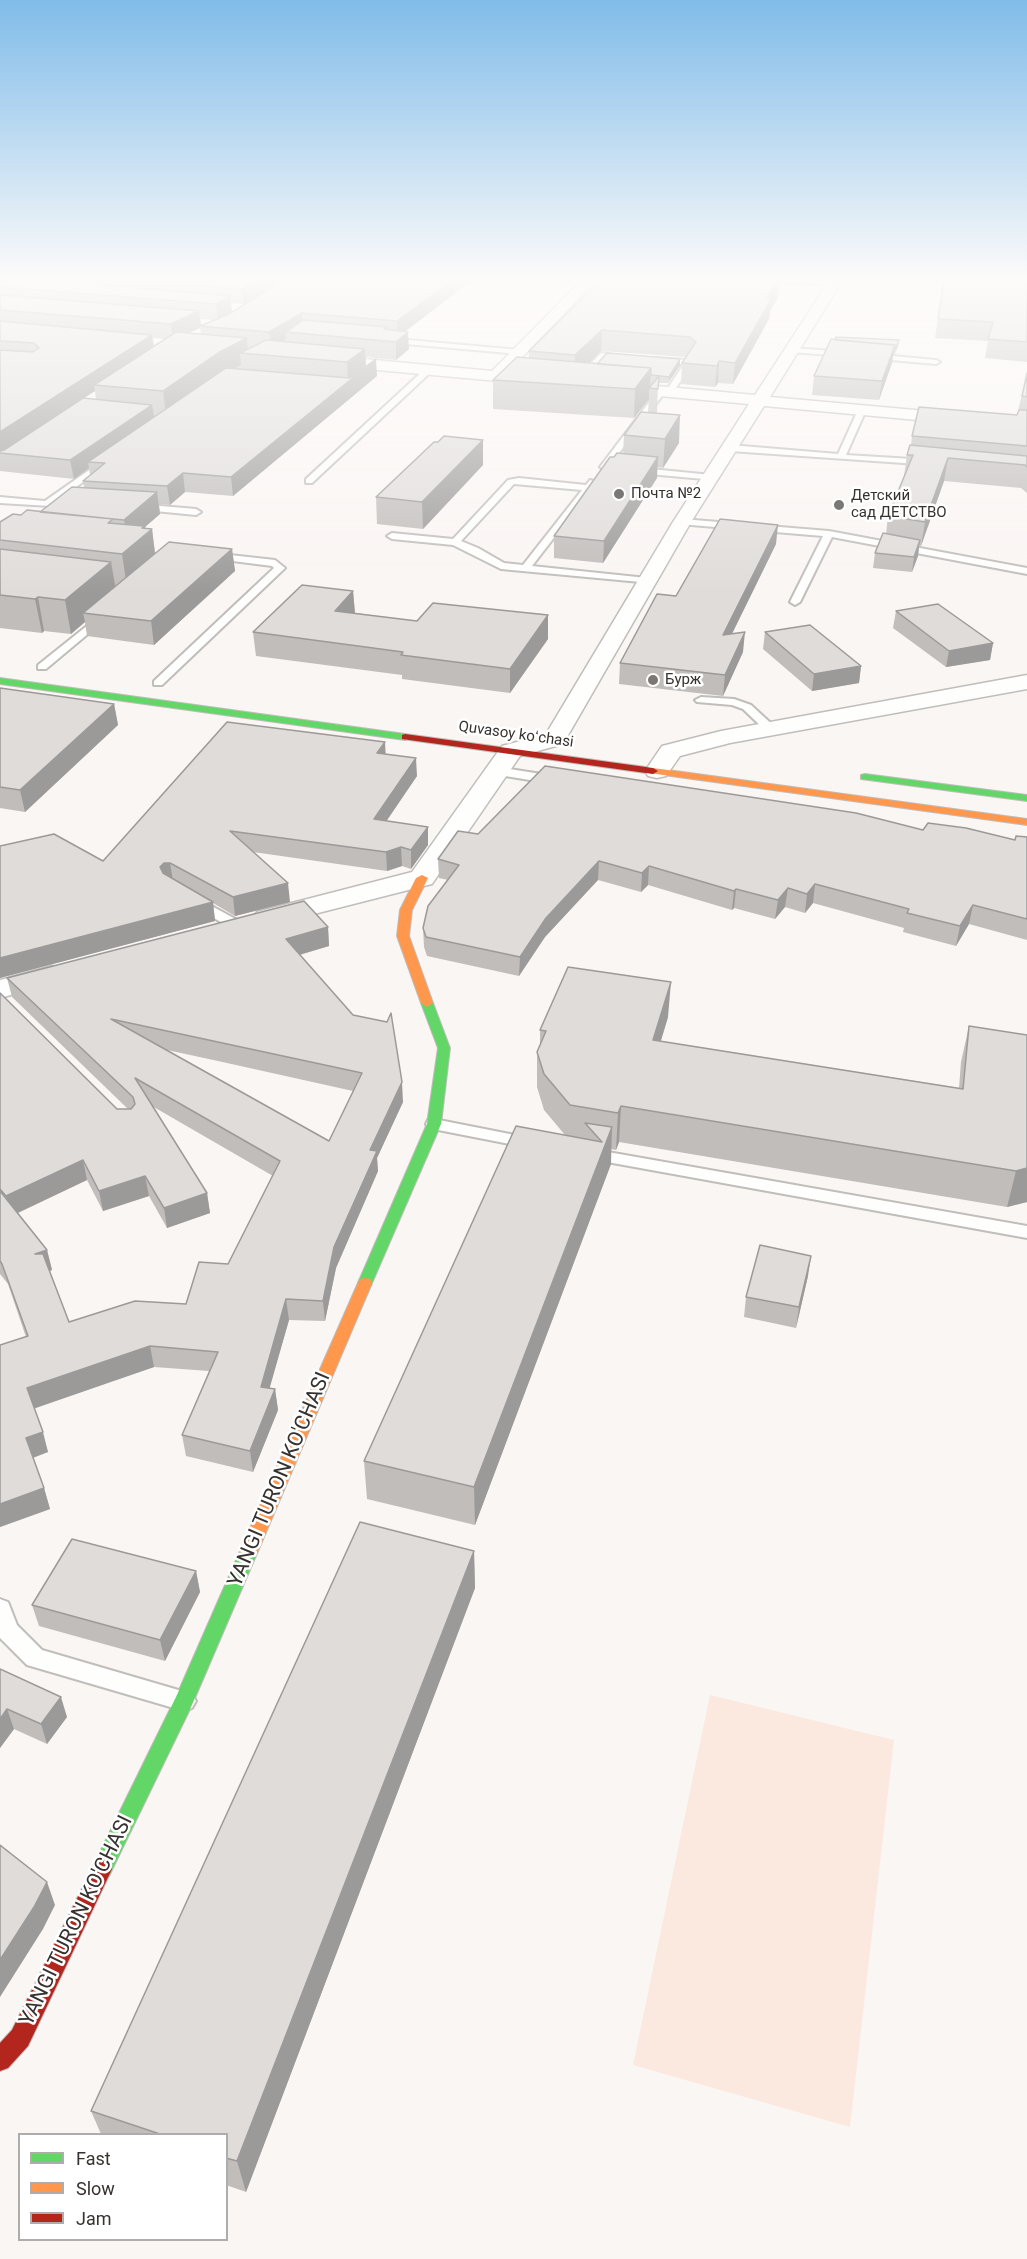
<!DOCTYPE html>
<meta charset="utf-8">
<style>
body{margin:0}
#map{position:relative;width:1027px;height:2259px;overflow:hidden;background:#faf6f4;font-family:Roboto,sans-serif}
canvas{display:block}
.legend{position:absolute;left:18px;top:2133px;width:210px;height:108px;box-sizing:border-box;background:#fff;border:2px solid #aeadac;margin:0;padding:8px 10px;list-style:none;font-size:18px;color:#353230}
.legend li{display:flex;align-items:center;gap:12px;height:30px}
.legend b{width:30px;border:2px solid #aeadac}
</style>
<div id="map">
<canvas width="1027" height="2259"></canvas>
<ul class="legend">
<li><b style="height:8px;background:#63d668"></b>Fast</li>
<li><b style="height:8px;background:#ff974d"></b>Slow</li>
<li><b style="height:8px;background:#b3261e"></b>Jam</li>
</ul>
</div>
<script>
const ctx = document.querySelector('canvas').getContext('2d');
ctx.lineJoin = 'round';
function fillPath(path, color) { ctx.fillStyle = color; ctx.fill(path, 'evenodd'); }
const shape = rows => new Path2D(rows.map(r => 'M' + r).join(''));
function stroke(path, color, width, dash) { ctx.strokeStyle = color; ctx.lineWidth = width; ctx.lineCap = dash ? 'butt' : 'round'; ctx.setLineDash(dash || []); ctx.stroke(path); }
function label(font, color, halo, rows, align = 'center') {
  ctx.font = font + ' Roboto,sans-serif'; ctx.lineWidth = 5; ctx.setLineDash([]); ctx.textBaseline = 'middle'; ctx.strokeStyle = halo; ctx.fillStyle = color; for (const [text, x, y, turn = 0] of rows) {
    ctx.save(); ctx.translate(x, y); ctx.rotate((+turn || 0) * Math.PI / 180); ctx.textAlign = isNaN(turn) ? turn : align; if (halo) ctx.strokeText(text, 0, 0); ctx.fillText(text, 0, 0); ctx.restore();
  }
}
const green = shape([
 [710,1695,894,1740,850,2127,633,2065]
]);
const lane = shape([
 [743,278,778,278,837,283,834,285,746,280,743,278],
 [386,338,520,350,524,352,520,354,383,342,386,338],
 [792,348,846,352,850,354,846,356,789,352,792,348],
 [601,353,630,357,626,359,606,357,584,381,578,381,578,377,601,353],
 [871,354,936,360,940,362,936,364,868,358,871,354],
 [655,358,689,360,693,362,672,394,665,392,610,465,712,475,715,476,715,480,604,470,600,467,659,389,666,391,684,364,658,362,655,362,655,358],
 [426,368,433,370,312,483,306,483,306,479,426,368],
 [862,408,866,410,846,455,929,460,933,463,932,465,730,451,726,448,730,445,838,454,858,410,862,408],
 [105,459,112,461,50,506,0,503,0,497,45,501,105,459],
 [519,478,586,485,590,480,597,482,532,566,647,578,651,579,651,583,501,569,453,545,392,539,387,536,392,533,453,539,508,480,519,478],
 [514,484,582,490,523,565,504,563,478,548,461,541,514,484],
 [137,504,196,509,201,512,196,515,134,509,132,507,137,504],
 [682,519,829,531,1027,568,1027,574,832,537,800,602,795,605,790,602,823,536,679,524,679,520,682,519],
 [212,553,275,560,285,568,162,685,154,685,154,681,274,568,272,566,209,558,207,556,212,553],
 [103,613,107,614,107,618,46,669,38,669,38,665,103,613],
 [701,697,734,699,751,705,776,728,774,731,766,731,743,709,732,705,697,702,695,700,701,697],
 [497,767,554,776,560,780,554,784,493,774,491,771,493,768,497,767],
 [195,897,241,922,243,925,236,929,231,928,190,904,188,901,190,898,195,897],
 [434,1119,530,1138,536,1139,538,1143,536,1147,530,1148,428,1128,426,1124,428,1120,434,1119],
 [591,1149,1027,1226,1027,1238,585,1158,583,1154,585,1150,591,1149],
 [0,1599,8,1602,17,1625,42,1650,192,1694,196,1701,192,1708,184,1711,27,1665,0,1638,0,1599]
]);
const street = shape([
 [584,278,598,278,508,372,547,377,550,380,547,383,542,385,322,365,314,360,322,355,492,371,584,278],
 [831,278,844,278,770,397,1027,420,1027,430,764,406,691,522,563,744,520,756,432,884,267,926,257,924,253,918,257,912,412,872,502,746,546,734,673,522,749,404,614,392,606,387,608,384,614,382,755,395,831,278],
 [1027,675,1027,689,730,743,680,756,666,776,657,778,648,776,645,771,662,746,721,731,1027,675],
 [52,966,62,969,67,975,62,981,0,998,0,980,52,966]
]);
const fast = shape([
 [0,678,405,734,410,737,405,740,0,684,0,678],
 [865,774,1027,795,1027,801,861,779,861,775,865,774],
 [427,999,433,1003,450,1048,441,1124,372,1283,370,1287,365,1288,360,1287,358,1283,427,1124,438,1048,421,1003,427,999],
 [249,1544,255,1546,258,1551,191,1707,109,1876,102,1879,95,1876,92,1869,95,1862,176,1697,240,1551,243,1546,249,1544]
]);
const slow = shape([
 [653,768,1027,819,1027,825,649,773,648,771,653,768],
 [422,875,428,878,412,910,409,936,433,1003,427,1007,421,1003,397,936,400,910,416,878,422,875],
 [365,1278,370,1279,372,1283,258,1551,255,1556,249,1558,243,1556,240,1551,358,1283,360,1279,365,1278]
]);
const jam = shape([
 [405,734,653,768,658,771,653,774,402,739,402,735,405,734],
 [102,1859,109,1862,112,1869,28,2046,8,2068,0,2071,0,2043,12,2030,95,1862,102,1859]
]);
const wall = shape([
 [0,278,475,278,405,331,409,349,396,360,366,357,366,367,377,376,233,496,185,492,170,505,159,504,160,514,145,527,145,529,152,529,155,553,232,549,235,571,154,645,87,636,85,622,71,634,44,631,42,633,0,628,0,522,21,515,40,512,84,487,83,481,90,475,89,468,74,479,0,471],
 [231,303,244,304,232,312],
 [200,319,215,320,201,326],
 [200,328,201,334,188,333],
 [153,338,165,339,154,346],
 [95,391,96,400,3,450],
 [603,278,780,278,778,297,770,311,769,319,733,384,718,383,715,387,681,384,682,363,686,357,601,351,589,363,680,366,668,383,658,383,657,413,679,443,663,468,657,467,657,478,603,563,554,558,554,536,614,457,623,454,624,435,648,412,649,399,634,418,493,409,493,380,529,358,529,351],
 [944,278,1027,278,1027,362,985,358,988,341,935,338],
 [899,340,898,347,895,354,893,354,892,363,879,400,812,395,814,376],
 [1027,373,1027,493,1021,488,944,481,921,546,919,546,918,556,912,572,873,568,875,553,886,534,888,516,904,476,907,455,911,445,912,436,1017,415],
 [483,465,423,529,377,524,376,497],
 [776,544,732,634,743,652,723,696,619,684,620,663,676,596],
 [353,591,355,613,417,621,548,615,548,639,510,693,402,679,402,675,256,656,253,632],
 [896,611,993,643,990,660,946,667,893,628],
 [765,632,861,666,859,683,812,691,763,649],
 [0,688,114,704,118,725,25,812,0,808],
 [385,754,417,776,386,821,428,845,411,869,402,866,387,871,253,852,290,902,235,916,213,903,215,921,0,978,0,846,103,861],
 [923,830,1015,840,1027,837,1027,940,969,924,956,946,903,932,904,928,813,903,805,913,785,907,775,919,734,908,732,910,648,885,641,892,598,880,545,937,519,976,427,956,424,947,423,928,448,880,439,878,438,859,478,834],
 [328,927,329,946,300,955,403,1102,377,1158,378,1171,336,1268,325,1321,289,1320,269,1388,275,1389,278,1410,253,1472,186,1456,182,1435,209,1371,154,1367,34,1408,48,1452,33,1458,44,1488,50,1509,0,1527,0,1345,26,1337,8,1284,0,1274,0,993,117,1109,128,1109,12,997,7,978],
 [167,1050,218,1061,353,1091,329,1141],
 [152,1106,273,1176,228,1264,186,1304,69,1322,49,1271,52,1270,47,1250,18,1213,87,1180,103,1211,149,1196,167,1228,210,1213,207,1193],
 [668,1017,661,1041,959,1088,961,1062,969,1026,1027,1202,1007,1207,619,1142,616,1150,611,1149,611,1164,475,1525,367,1499,364,1461,565,1135,544,1110,537,1087,537,1052,540,1045,540,1030],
 [808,1276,796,1328,744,1317,746,1297],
 [474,1551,475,1588,246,2192,226,2185,226,2134,101,2134,91,2111],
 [196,1571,200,1592,165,1661,39,1626,32,1605],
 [0,1669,67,1717,47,1744,14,1729,0,1748]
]);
const shadedWall = shape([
 [261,278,287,278,244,304,242,289],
 [455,278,475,278,398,337,397,321],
 [780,278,778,297,770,311,769,319,733,384,735,363,767,298],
 [230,296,232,312,218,320,216,304],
 [199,311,201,326,200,326,200,328,173,340,171,324],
 [302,313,303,329,286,332,286,339,271,349,269,332],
 [602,330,601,351,575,377,575,355],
 [408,332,409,349,396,360,396,342],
 [152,335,154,352,94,385,95,391,0,452,0,432],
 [247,338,248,354,240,353,241,365,221,376,166,415,163,391,218,353],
 [895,345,892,363,879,400,882,381],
 [365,349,366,368,376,359,377,376,233,496,231,477,348,382,347,362],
 [680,359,680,366,668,383,669,377],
 [719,361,718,383,715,387,717,366],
 [651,368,650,388,649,388,649,399,634,418,635,389],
 [152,405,155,423,88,462,89,468,74,479,70,460],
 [680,415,679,443,663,468,665,439],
 [483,440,483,465,423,529,422,502],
 [658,457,657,478,603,563,604,541],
 [948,458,944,481,921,546,925,522],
 [183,473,185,492,170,505,167,486],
 [157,492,160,514,145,527,146,535,152,529,156,562,127,587,122,554,128,542,124,520],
 [778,525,776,544,721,656,723,635],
 [920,540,918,556,912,572,914,557],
 [232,549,235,571,154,645,151,621],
 [111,562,117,596,83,613,85,622,71,634,65,600],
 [353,591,355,614,335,611],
 [38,597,44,631,42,633,35,599],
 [548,615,548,639,510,693,510,669],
 [745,632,743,652,723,696,725,675],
 [993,643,990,660,946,667,949,651],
 [861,666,859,683,812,691,814,674],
 [114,704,118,725,25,812,20,790],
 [385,742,386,760,377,753],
 [416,758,417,776,375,838,374,819],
 [428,827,428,845,411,869,411,850],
 [401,847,402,866,387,871,386,852],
 [599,861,598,880,545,937,519,976,520,957,546,918],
 [164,863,170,863,173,881,163,886,160,867],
 [649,866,648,885,641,892,642,873],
 [288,883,290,902,235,916,233,897],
 [815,884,813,903,805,913,807,894],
 [788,888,785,907,775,919,778,900],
 [736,889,734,908,732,910,734,891],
 [213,902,215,921,0,978,0,958],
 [973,905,969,924,956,946,960,926],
 [328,927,329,946,288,958,286,939],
 [671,982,668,1017,650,1076,653,1040],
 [402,1082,403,1102,377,1158,378,1171,336,1268,325,1321,323,1301,334,1247,370,1150],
 [621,1106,619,1142,616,1150,618,1113],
 [612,1127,611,1164,475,1525,474,1487],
 [83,1160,87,1180,11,1216,6,1196],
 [1027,1168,1027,1202,1007,1207,1016,1171],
 [145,1176,149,1196,103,1211,99,1191],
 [207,1193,210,1213,167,1228,164,1208],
 [47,1250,52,1270,40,1275,35,1254],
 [811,1256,808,1276,796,1328,799,1307],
 [286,1299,289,1320,264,1408,261,1387],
 [150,1346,154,1367,33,1409,27,1388],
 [275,1389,278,1410,253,1472,250,1451],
 [43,1432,48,1452,32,1458,26,1438],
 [44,1488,50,1509,0,1527,0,1504],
 [474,1551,475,1588,246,2192,237,2161],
 [196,1571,200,1592,165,1661,160,1640],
 [61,1697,67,1717,47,1744,41,1724],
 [7,1709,14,1729,0,1748,0,1719],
 [47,1882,55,1905,43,1929,0,1997,0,1960]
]);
const building = shape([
 [0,278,23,278,230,296,216,304,0,287,0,278],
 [111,278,261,278,242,289,111,278],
 [287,278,455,278,397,321,302,313,269,332,200,326,229,314,287,278],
 [603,278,616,278,715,285,720,283,721,280,717,278,780,278,767,298,771,299,735,363,719,361,717,366,682,363,696,342,690,337,602,330,575,355,529,351,603,278],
 [944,278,1027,278,1027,342,988,339,993,322,938,319,944,278],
 [0,295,199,311,171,324,0,310,0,295],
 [303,320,387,327,384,329,408,332,396,342,286,332,303,320],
 [0,321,152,335,0,432,0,350,33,352,39,348,34,343,0,341,0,321],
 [176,332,247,338,218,353,163,391,94,385,176,332],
 [836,337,899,340,896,348,894,348,895,345,835,340,836,337],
 [831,339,895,345,882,381,814,376,831,339],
 [266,340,365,349,347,362,240,353,266,340],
 [607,353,680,359,669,377,651,375,651,368,597,364,607,353],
 [517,357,651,368,635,389,493,380,517,357],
 [376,359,231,477,183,473,167,486,83,481,105,463,88,462,226,368,350,378,376,359],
 [1027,373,1027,397,1022,396,1027,373],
 [659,376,658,389,649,388,659,376],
 [83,398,152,405,70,460,0,453,0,451,4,450,83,398],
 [919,407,1017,415,1019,410,1027,410,1027,446,912,436,919,407],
 [641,412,680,415,665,439,624,435,641,412],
 [444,436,483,440,422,502,376,497,434,442,438,442,444,436],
 [910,445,1027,456,1027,467,1025,465,948,458,925,522,888,516,913,455,907,455,910,445],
 [617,453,658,457,604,541,554,536,610,457,614,457,617,453],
 [72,487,157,492,124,520,40,512,72,487],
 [27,510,113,519,108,523,144,526,142,528,152,529,122,554,0,540,0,522,13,514,21,515,27,510],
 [720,519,778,525,723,635,745,632,725,675,620,663,657,594,676,596,720,519],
 [883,533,920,540,914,557,875,553,883,533],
 [169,542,232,549,151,621,83,613,169,542],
 [0,549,111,562,65,600,38,597,35,599,0,595,0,549],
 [302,585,353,591,335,611,417,621,433,603,548,615,510,669,401,655,403,652,253,632,302,585],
 [938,604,993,643,949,651,896,611,938,604],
 [810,625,861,666,814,674,765,632,810,625],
 [0,688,114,704,20,790,0,787,0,688],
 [227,722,385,742,377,753,416,758,374,819,428,827,411,850,401,847,386,852,230,831,288,883,233,897,170,863,164,863,160,867,163,873,213,902,0,958,0,846,54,834,103,861,227,722],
 [545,766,856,813,923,830,928,823,966,828,1015,840,1016,836,1027,837,1027,919,973,905,960,926,907,913,909,909,815,884,807,894,788,888,778,900,736,889,734,891,649,866,642,873,599,861,546,918,520,957,426,937,423,928,428,906,459,865,438,859,458,831,478,834,545,766],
 [304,901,328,927,286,939,353,1015,387,1022,391,1013,402,1082,370,1150,377,1151,334,1247,323,1301,286,1299,261,1387,275,1389,250,1451,182,1435,218,1352,150,1346,27,1388,43,1432,26,1438,44,1488,0,1504,0,1345,28,1336,2,1264,0,1261,0,1191,47,1250,35,1254,43,1254,69,1322,135,1301,186,1304,199,1262,228,1264,280,1161,135,1078,207,1193,164,1208,145,1176,99,1191,83,1160,6,1196,0,1189,0,993,117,1109,131,1109,135,1104,133,1097,7,978,304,901],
 [111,1019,362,1073,329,1141,111,1019],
 [568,967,671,982,653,1040,963,1089,969,1026,1027,1035,1027,1168,1016,1171,621,1106,618,1113,570,1105,544,1074,537,1052,546,1031,540,1030,568,967],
 [585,1123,612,1127,474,1487,364,1461,516,1126,602,1142,585,1123],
 [760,1245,811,1256,799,1307,746,1297,760,1245],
 [360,1522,474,1551,237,2161,226,2158,226,2134,160,2134,91,2111,360,1522],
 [72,1539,196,1571,160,1640,32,1605,72,1539],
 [0,1669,61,1697,41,1724,7,1709,0,1719,0,1669],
 [0,1845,47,1882,34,1907,0,1960,0,1845]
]);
const markers = [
 [619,494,6,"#7a7775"],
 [839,505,6,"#7a7775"],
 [653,680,6,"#7a7775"]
];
const farPoinames = [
 ["Почта №2",631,494],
 ["Детский",851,496],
 ["сад ДЕТСТВО",851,513],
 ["Бурж",665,680]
];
const farStreetnames = [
 ["Quvasoy koʻchasi",516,735,8]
];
const nearStreetnames = [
 ["YANGI TURON KO'CHASI",280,1480,-67],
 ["YANGI TURON KO'CHASI",77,1921,-64]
];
fillPath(green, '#fbe9df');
stroke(lane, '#c0bdbb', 4);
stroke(street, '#c0bdbb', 3);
stroke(fast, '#c0bdbb', 2);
stroke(slow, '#c0bdbb', 2);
stroke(jam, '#c0bdbb', 2);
fillPath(lane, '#fefefd');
fillPath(street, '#fefefd');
fillPath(fast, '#63d668');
fillPath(slow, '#ff974d');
fillPath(jam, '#b3261e');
fillPath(wall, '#c0bdbb');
fillPath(shadedWall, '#9c9a99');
fillPath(building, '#dfdcda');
stroke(building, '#9c9a99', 1.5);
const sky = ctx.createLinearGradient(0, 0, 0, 594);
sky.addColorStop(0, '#80bce9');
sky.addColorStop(0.47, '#fdfbfa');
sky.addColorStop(1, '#fdfbfa00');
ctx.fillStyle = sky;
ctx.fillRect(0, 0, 1027, 594);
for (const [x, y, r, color] of markers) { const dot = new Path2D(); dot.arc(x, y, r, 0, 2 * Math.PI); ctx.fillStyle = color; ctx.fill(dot); stroke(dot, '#fff', 2); }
label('15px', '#353230', '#fff', farPoinames, 'left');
label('15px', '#353230', '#fff', farStreetnames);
label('21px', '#353230', '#fff', nearStreetnames);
</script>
